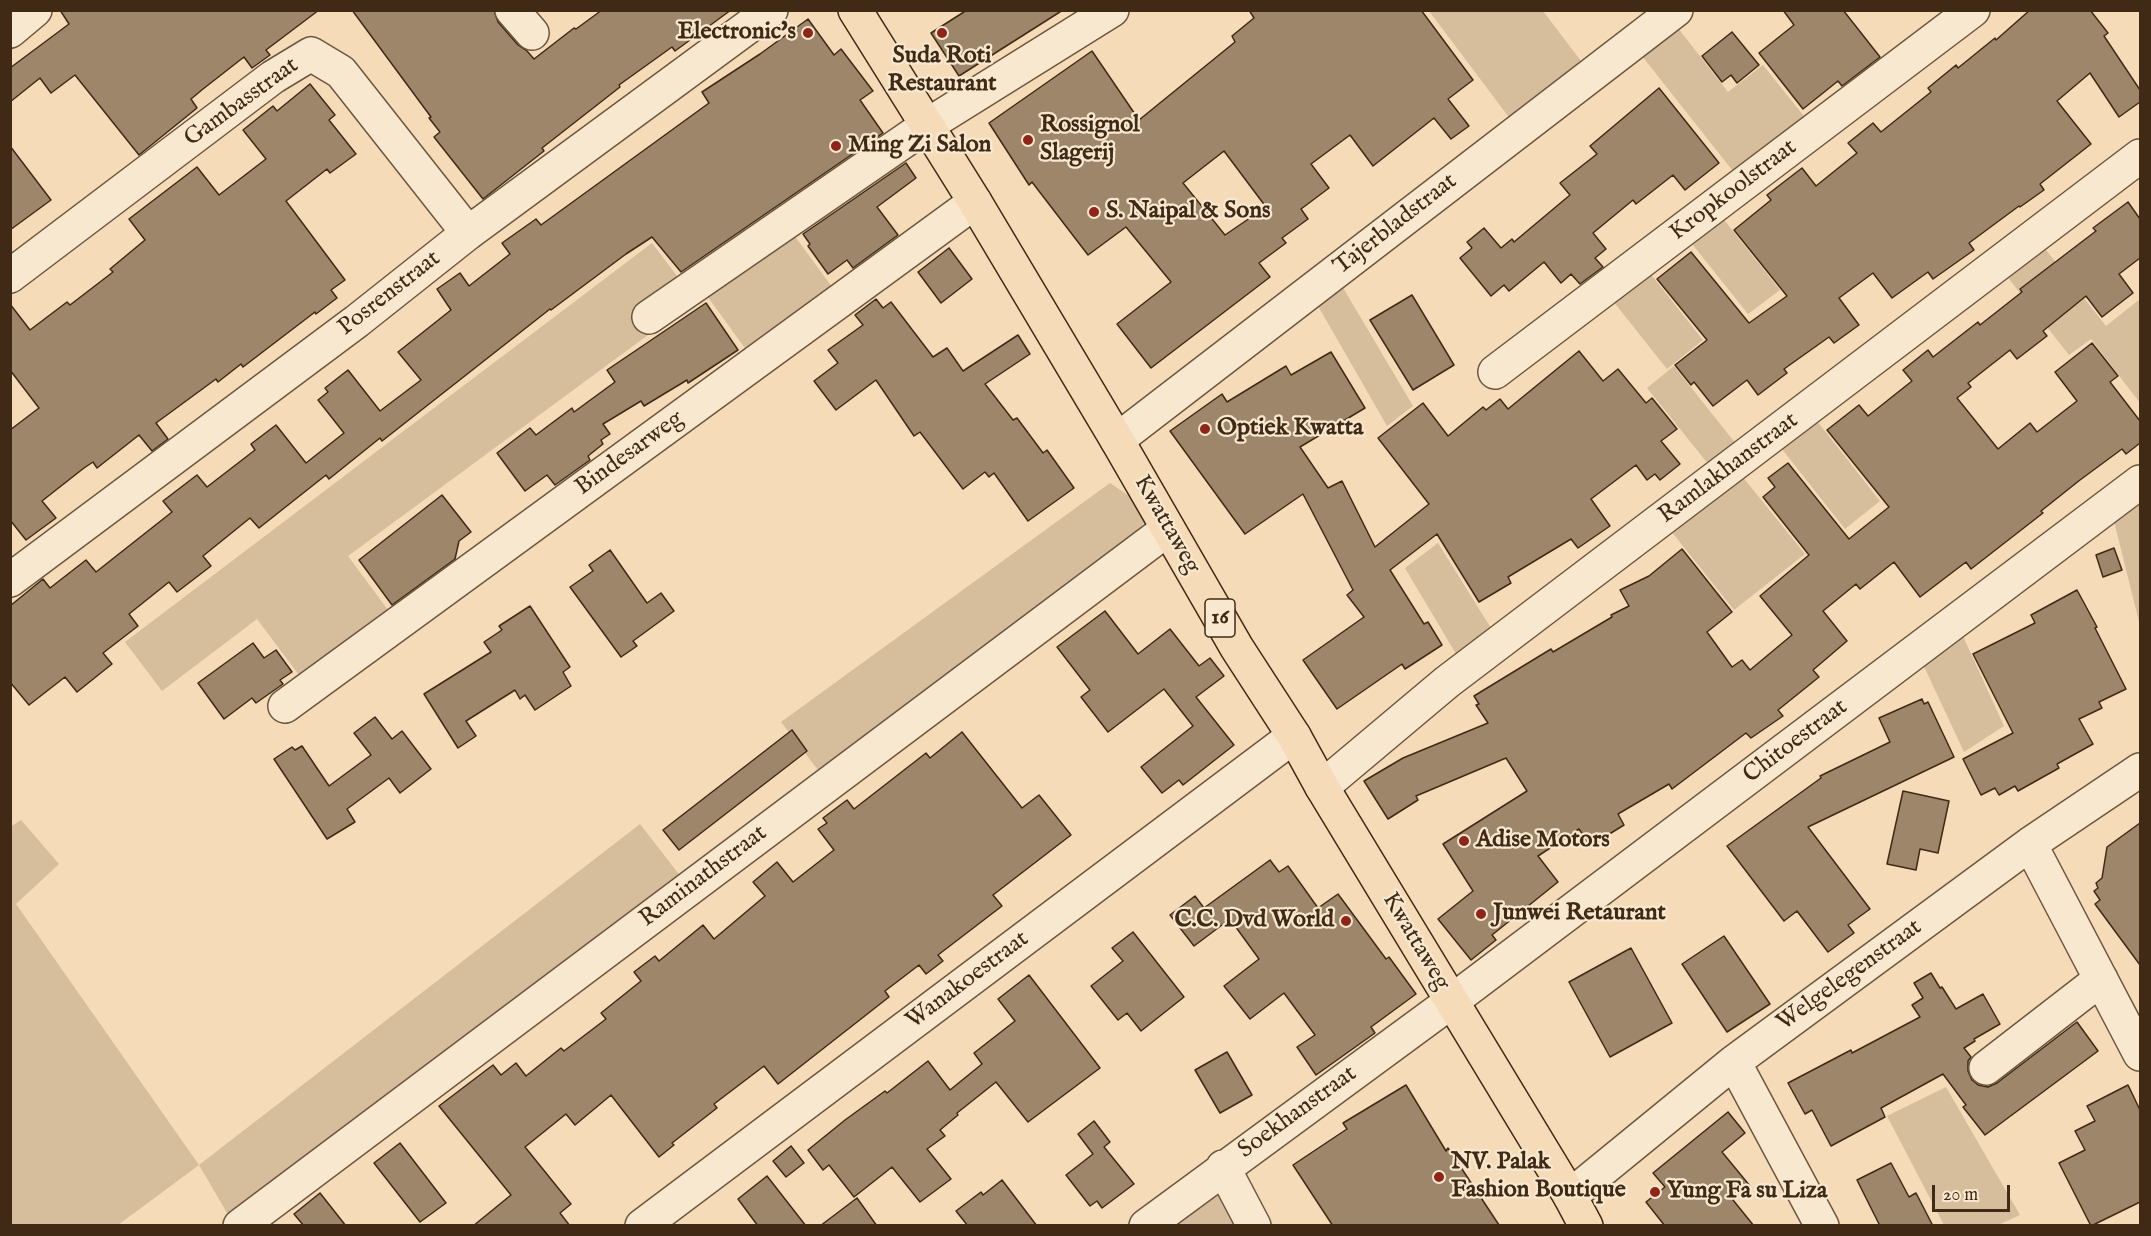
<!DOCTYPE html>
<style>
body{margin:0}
#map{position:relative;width:2151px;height:1236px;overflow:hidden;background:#f5dbb7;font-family:"IM FELL English",serif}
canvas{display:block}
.frame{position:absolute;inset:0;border:12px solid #402a16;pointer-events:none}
.scale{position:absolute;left:1932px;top:1185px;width:78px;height:27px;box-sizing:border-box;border:3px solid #402a16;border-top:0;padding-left:8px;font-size:18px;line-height:21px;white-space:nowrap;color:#402a16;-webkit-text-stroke:4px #f8e8d0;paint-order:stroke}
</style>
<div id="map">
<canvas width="2151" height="1236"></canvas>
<div class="frame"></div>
<div class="scale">20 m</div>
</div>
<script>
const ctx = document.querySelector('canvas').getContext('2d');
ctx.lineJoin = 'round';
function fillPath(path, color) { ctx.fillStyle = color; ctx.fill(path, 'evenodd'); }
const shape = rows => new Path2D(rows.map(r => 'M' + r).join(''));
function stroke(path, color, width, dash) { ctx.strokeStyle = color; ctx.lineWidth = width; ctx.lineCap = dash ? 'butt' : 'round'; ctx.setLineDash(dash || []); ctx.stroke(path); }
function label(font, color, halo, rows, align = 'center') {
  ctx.font = font + ' "IM FELL English",serif'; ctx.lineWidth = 4.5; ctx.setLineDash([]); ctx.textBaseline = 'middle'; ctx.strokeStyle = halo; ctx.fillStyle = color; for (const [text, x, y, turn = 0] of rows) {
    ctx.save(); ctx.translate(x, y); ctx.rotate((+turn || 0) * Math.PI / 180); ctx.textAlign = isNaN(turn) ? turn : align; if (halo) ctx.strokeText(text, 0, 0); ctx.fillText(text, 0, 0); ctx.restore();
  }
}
const green = shape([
 [1429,11,1543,11,1584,65,1511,120],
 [1674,23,1728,92,1763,65,1811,125,1740,180,1638,51],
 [1716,210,1780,290,1748,314,1685,235],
 [788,227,835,291,750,355,702,289],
 [2039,241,2106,326,2140,299,2140,403,2091,339,2069,355,2002,270],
 [652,243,680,280,633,312,648,335,348,556,394,618,305,683,257,619,162,691,125,642],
 [1645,267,1703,340,1667,369,1609,296],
 [1339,281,1413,406,1387,426,1314,299],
 [1674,366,1740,449,1713,470,1647,388],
 [1813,416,1880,501,1845,529,1778,444],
 [1737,470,1805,554,1734,610,1667,526],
 [1110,483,1135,500,1145,514,1144,523,1137,531,884,723,818,770,781,722],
 [2140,496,2140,626,2113,517],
 [1438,543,1494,633,1459,659,1405,568],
 [1961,632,2004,726,1964,752,1921,660],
 [21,820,59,864,16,904,199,1165,640,824,681,877,230,1218,199,1165,118,1225,11,1225,10,827],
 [1946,1087,2020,1215,1998,1225,1944,1225,1887,1116],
 [1216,1187,1245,1225,1179,1225,1174,1217]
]);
const building = shape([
 [60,10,319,10,266,50,270,55,252,68,244,57,203,89,191,99,197,108,139,155,75,75,51,93,40,78,10,102,10,68,69,24,60,10],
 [352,10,494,10,498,22,518,45,527,51,534,59,574,28,576,29,602,10,731,10,675,51,672,47,619,85,620,87,542,148,544,151,483,199,434,137,440,132,429,118,431,117,352,10],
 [967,10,1063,10,959,76,931,33,967,10],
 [1249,10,1421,10,1473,80,1448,99,1469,126,1451,139,1434,118,1373,166,1350,135,1311,164,1329,188,1301,209,1308,219,1282,238,1286,243,1259,263,1270,277,1151,368,1117,324,1171,282,1126,227,1088,255,1032,182,1029,185,989,123,1092,51,1139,120,1235,42,1232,36,1254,18,1249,10],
 [1224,151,1266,207,1225,235,1183,183,1224,151],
 [1783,10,1843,10,1880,57,1842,86,1838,81,1803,109,1759,53,1794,25,1783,10],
 [2030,10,2090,10,2108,33,2104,36,2140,90,2140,102,2119,117,2090,73,2057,101,2091,144,2040,184,2044,190,2020,207,2019,206,1969,243,1974,250,1933,279,1928,272,1892,298,1873,273,1839,298,1859,325,1834,343,1829,337,1784,369,1787,373,1758,395,1747,380,1713,406,1694,382,1691,385,1675,365,1707,340,1657,279,1691,252,1749,323,1787,296,1734,230,1771,200,1767,195,1802,168,1816,186,1857,153,1848,143,1873,123,1881,132,1931,92,1928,88,1956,65,1958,68,1995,38,1996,40,2030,10],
 [808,19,834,55,841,49,873,91,860,100,883,133,681,272,652,237,626,254,551,310,550,309,382,441,380,438,329,479,326,475,259,528,250,518,203,556,211,566,177,592,169,582,129,614,138,626,103,653,112,664,77,692,65,677,29,705,10,682,10,606,43,579,50,588,86,560,96,572,172,512,163,501,197,475,207,487,255,450,251,444,276,425,306,463,344,433,318,400,328,392,325,388,348,370,380,411,421,380,398,352,451,310,437,289,460,273,469,286,510,254,502,243,536,219,541,225,709,103,702,92,760,54,808,19],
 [1732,32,1759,65,1737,83,1731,75,1722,82,1702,56,1732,32],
 [310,84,335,115,329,120,356,154,330,173,327,169,286,201,345,280,331,290,337,298,316,314,315,312,243,367,241,364,218,382,216,379,156,423,168,439,152,451,139,435,97,468,93,462,84,468,42,501,56,518,26,540,10,520,10,430,39,408,10,370,10,304,30,330,67,302,70,305,113,272,110,269,145,240,129,219,197,167,219,195,266,159,243,130,273,106,277,111,310,84],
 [1659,88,1719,163,1685,190,1673,175,1636,204,1633,200,1593,233,1606,249,1595,258,1603,267,1580,284,1571,274,1561,283,1544,262,1509,291,1504,285,1491,296,1460,258,1472,248,1467,242,1484,228,1501,248,1512,239,1514,242,1570,195,1560,183,1597,154,1590,146,1659,88],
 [10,146,51,200,10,230,10,146],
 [906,163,916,178,877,207,898,235,853,268,847,260,828,274,808,246,810,244,803,234,906,163],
 [2128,202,2140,219,2140,258,2119,274,2133,293,2102,317,2086,296,2043,331,2047,336,2017,359,2010,350,1968,383,1971,387,1957,398,1998,449,2030,423,2037,432,2077,401,2055,372,2092,343,2118,376,2110,382,2140,421,2140,443,2126,454,2122,449,2080,480,2041,511,2043,513,1971,569,1966,562,1920,597,1894,562,1860,589,1856,584,1823,611,1847,641,1813,670,1819,677,1778,710,1783,716,1751,738,1746,733,1672,789,1669,784,1618,814,1624,825,1590,846,1579,829,1538,856,1558,882,1492,935,1496,940,1471,960,1438,919,1473,891,1443,844,1527,791,1506,758,1416,796,1418,800,1388,819,1364,781,1403,758,1488,723,1476,705,1479,704,1474,696,1551,649,1553,652,1612,617,1611,615,1629,606,1620,590,1649,576,1682,549,1732,612,1707,632,1732,667,1742,660,1750,670,1792,635,1760,596,1809,555,1763,497,1775,487,1768,478,1788,463,1849,539,1889,507,1827,430,1859,405,1868,416,1912,381,1903,370,1928,350,1933,357,1978,322,1980,325,2022,292,2020,289,2096,231,2093,228,2128,202],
 [949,248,972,279,941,303,918,272,949,248],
 [1412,295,1454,365,1413,390,1370,320,1412,295],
 [876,299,883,308,891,302,933,357,947,348,963,371,1018,335,1030,354,985,384,1013,420,1017,418,1043,453,1047,450,1074,488,1028,521,994,473,989,477,985,472,963,489,920,432,914,436,876,380,836,410,814,381,838,363,828,350,863,325,855,315,876,299],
 [706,303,738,350,688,383,687,380,644,406,641,401,603,424,610,434,601,440,603,444,588,456,590,460,555,485,547,475,525,491,497,453,530,428,536,435,572,408,574,412,615,382,607,370,706,303],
 [1579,351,1603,381,1618,369,1646,403,1652,398,1677,429,1661,441,1680,464,1660,480,1655,474,1647,480,1636,465,1591,499,1610,526,1578,548,1571,539,1508,577,1511,583,1479,602,1437,534,1390,570,1424,624,1428,622,1442,645,1405,669,1402,664,1337,709,1303,660,1364,617,1347,595,1353,590,1303,494,1245,534,1170,431,1222,394,1227,402,1286,366,1291,375,1331,352,1365,408,1300,447,1328,488,1342,481,1375,547,1429,504,1378,438,1423,403,1448,436,1483,407,1486,410,1500,399,1508,409,1579,351],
 [442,495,471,532,459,541,455,559,392,605,359,560,442,495],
 [2114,548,2122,570,2103,577,2096,555,2114,548],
 [610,550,647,603,661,593,674,611,633,641,637,646,621,657,570,587,593,571,589,565,610,550],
 [2077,590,2097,627,2095,628,2126,689,2099,702,2102,708,2079,719,2093,744,2057,764,2059,768,2018,791,2015,786,1999,795,1995,788,1981,795,1963,759,2013,733,1973,654,2035,623,2031,615,2077,590],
 [530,606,570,667,563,672,571,686,535,710,525,695,520,699,515,690,466,721,476,736,458,748,424,694,491,652,484,642,502,630,499,626,530,606],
 [1105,611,1138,654,1170,629,1199,666,1210,658,1224,676,1196,697,1234,745,1183,785,1179,780,1162,793,1141,767,1193,726,1164,689,1108,732,1081,697,1090,690,1057,647,1105,611],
 [253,643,264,658,276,650,292,672,280,680,283,684,256,703,252,698,224,719,198,683,253,643],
 [1922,699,1924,704,1928,702,1954,757,1808,827,1870,909,1848,925,1854,933,1828,952,1797,911,1784,921,1727,846,1821,778,1820,776,1890,742,1879,718,1922,699],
 [375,717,392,739,402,731,431,769,400,793,389,778,347,809,355,822,327,839,274,759,292,747,295,750,302,746,329,786,371,755,354,733,375,717],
 [792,730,807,751,679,850,663,830,792,730],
 [962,732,1022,808,1039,795,1071,835,993,895,1002,906,938,955,943,961,926,974,919,965,885,991,889,997,778,1084,764,1066,714,1104,717,1108,672,1143,674,1145,659,1157,611,1095,575,1125,566,1114,525,1147,571,1204,560,1213,570,1226,473,1226,511,1195,439,1106,493,1065,501,1075,516,1063,526,1076,561,1048,564,1051,606,1019,601,1013,641,981,634,972,655,956,659,961,703,925,714,939,765,896,753,882,777,862,793,882,834,850,818,829,827,823,823,818,847,800,854,809,926,753,930,758,962,732],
 [1903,791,1949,801,1938,853,1920,849,1916,870,1887,864,1903,791],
 [2140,823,2140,965,2095,904,2100,900,2094,891,2098,888,2096,883,2102,878,2107,847,2140,823],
 [1270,860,1279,872,1288,866,1318,908,1338,894,1386,959,1389,957,1416,994,1371,1027,1375,1033,1316,1075,1297,1047,1315,1035,1284,993,1250,1019,1224,986,1259,959,1230,919,1194,946,1170,915,1195,896,1204,908,1270,860],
 [1133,932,1184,997,1141,1031,1127,1013,1118,1020,1091,986,1123,961,1112,948,1133,932],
 [1724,936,1770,1004,1727,1032,1682,964,1724,936],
 [1631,948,1672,1023,1610,1057,1569,982,1631,948],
 [1931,973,1940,988,1942,987,1956,1009,1983,994,2000,1024,1974,1039,1975,1041,1964,1048,1971,1057,1968,1061,1968,1071,1972,1080,1978,1085,1988,1087,1997,1083,2077,1022,2098,1051,1985,1135,1963,1107,1966,1105,1943,1074,1881,1108,1885,1117,1831,1146,1812,1110,1805,1114,1788,1083,1851,1050,1852,1053,1920,1017,1912,1005,1923,998,1914,983,1931,973],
 [1029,975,1100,1068,1028,1122,996,1082,957,1113,958,1115,940,1130,945,1136,927,1149,951,1179,920,1202,892,1167,854,1197,829,1165,823,1170,808,1150,845,1120,885,1091,887,1093,928,1061,950,1090,982,1064,974,1053,1015,1021,998,999,1029,975],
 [1227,1052,1252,1095,1220,1113,1195,1070,1227,1052],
 [1406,1085,1446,1151,1448,1148,1499,1225,1333,1226,1293,1165,1347,1129,1343,1123,1406,1085],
 [2128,1085,2140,1110,2140,1202,2091,1226,2059,1163,2085,1150,2075,1131,2095,1121,2087,1106,2128,1085],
 [1728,1112,1745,1133,1722,1152,1750,1186,1733,1200,1754,1226,1665,1226,1646,1202,1665,1187,1653,1173,1728,1112],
 [1094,1121,1110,1142,1104,1147,1134,1184,1102,1208,1097,1201,1090,1206,1066,1175,1093,1154,1078,1134,1094,1121],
 [400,1143,446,1203,420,1222,374,1163,400,1143],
 [791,1146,804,1163,786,1177,773,1161,791,1146],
 [1891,1163,1909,1197,1916,1193,1933,1226,1880,1226,1857,1180,1891,1163],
 [767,1176,806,1226,758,1226,738,1199,767,1176],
 [1002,1180,1037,1226,968,1226,956,1211,981,1192,983,1195,1002,1180],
 [320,1193,346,1226,304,1226,294,1214,320,1193],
 [857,1198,877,1226,820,1226,857,1198]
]);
const minor = shape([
 [512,10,532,33],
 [10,31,35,10],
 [10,276,273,77,311,54,341,72,468,233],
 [649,317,926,126,1112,10],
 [1495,372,1973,10],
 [1117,440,1676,10],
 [10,580,357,321,468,233,771,10],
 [285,706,975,202],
 [1322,787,1447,682,2140,156],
 [2030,844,2140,1054],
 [1734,1062,1822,1226],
 [1986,1068,2101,979],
 [1223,1167,1254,1226],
 [1570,1196,1734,1062,2030,844,2140,770],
 [240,1226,1168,529],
 [642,1226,1294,736],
 [1146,1226,1452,1001,2140,482]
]);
const major = shape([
 [855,10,975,202,1117,440,1237,648,1294,736,1322,787,1570,1196,1586,1226]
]);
const markers = [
 [808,33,6,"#8f2418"],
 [942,33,6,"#8f2418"],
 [1028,140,6,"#8f2418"],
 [836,146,6,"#8f2418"],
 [1094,212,6,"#8f2418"],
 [1205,429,6,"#8f2418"],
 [1464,841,6,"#8f2418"],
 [1481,914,6,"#8f2418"],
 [1346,921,6,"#8f2418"],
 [1439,1177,6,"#8f2418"],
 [1655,1192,6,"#8f2418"]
];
const shields = [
 [1220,618,30]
];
const shieldNames = [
 ["16",1220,618]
];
const poiNames = [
 ["Electronic's",796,33,"right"],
 ["Suda Roti",942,57,"center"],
 ["Restaurant",942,85,"center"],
 ["Rossignol",1040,126],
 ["Slagerij",1040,154],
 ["Ming Zi Salon",848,146],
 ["S. Naipal & Sons",1106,212],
 ["Optiek Kwatta",1217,429],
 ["Adise Motors",1476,841],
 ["Junwei Retaurant",1493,914],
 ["C.C. Dvd World",1334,921,"right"],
 ["NV. Palak",1451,1163],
 ["Fashion Boutique",1451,1191],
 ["Yung Fa su Liza",1667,1192]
];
const streetNames = [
 ["Gambasstraat",242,103,-36],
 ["Kropkoolstraat",1734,191,-37],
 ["Tajerbladstraat",1396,225,-38],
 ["Posrenstraat",390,294,-38],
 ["Bindesarweg",630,454,-36],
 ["Ramlakhanstraat",1729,469,-37],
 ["Kwattaweg",1166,525,60],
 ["Chitoestraat",1796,742,-37],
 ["Raminathstraat",704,877,-37],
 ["Kwattaweg",1415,942,59],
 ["Welgelegenstraat",1850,976,-36],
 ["Wanakoestraat",968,981,-37],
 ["Soekhanstraat",1298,1113,-36]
];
fillPath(green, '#d6bd9c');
fillPath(building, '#9e866a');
stroke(building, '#402a16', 1.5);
stroke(minor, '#6d563e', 36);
stroke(major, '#402a16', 36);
stroke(minor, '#f8e8d0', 33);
stroke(major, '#f5dbb7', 33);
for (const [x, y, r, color] of markers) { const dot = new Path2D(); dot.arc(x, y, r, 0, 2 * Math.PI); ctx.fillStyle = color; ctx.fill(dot); stroke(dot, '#f8e8d0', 2); }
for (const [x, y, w] of shields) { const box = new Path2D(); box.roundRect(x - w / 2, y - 19, w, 38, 4.5); ctx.fillStyle = '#f8e8d0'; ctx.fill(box); stroke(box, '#402a16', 1.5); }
label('bold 22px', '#402a16', null, shieldNames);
label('bold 24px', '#402a16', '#f8e8d0', poiNames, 'left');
label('24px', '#402a16', '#f8e8d0', streetNames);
</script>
